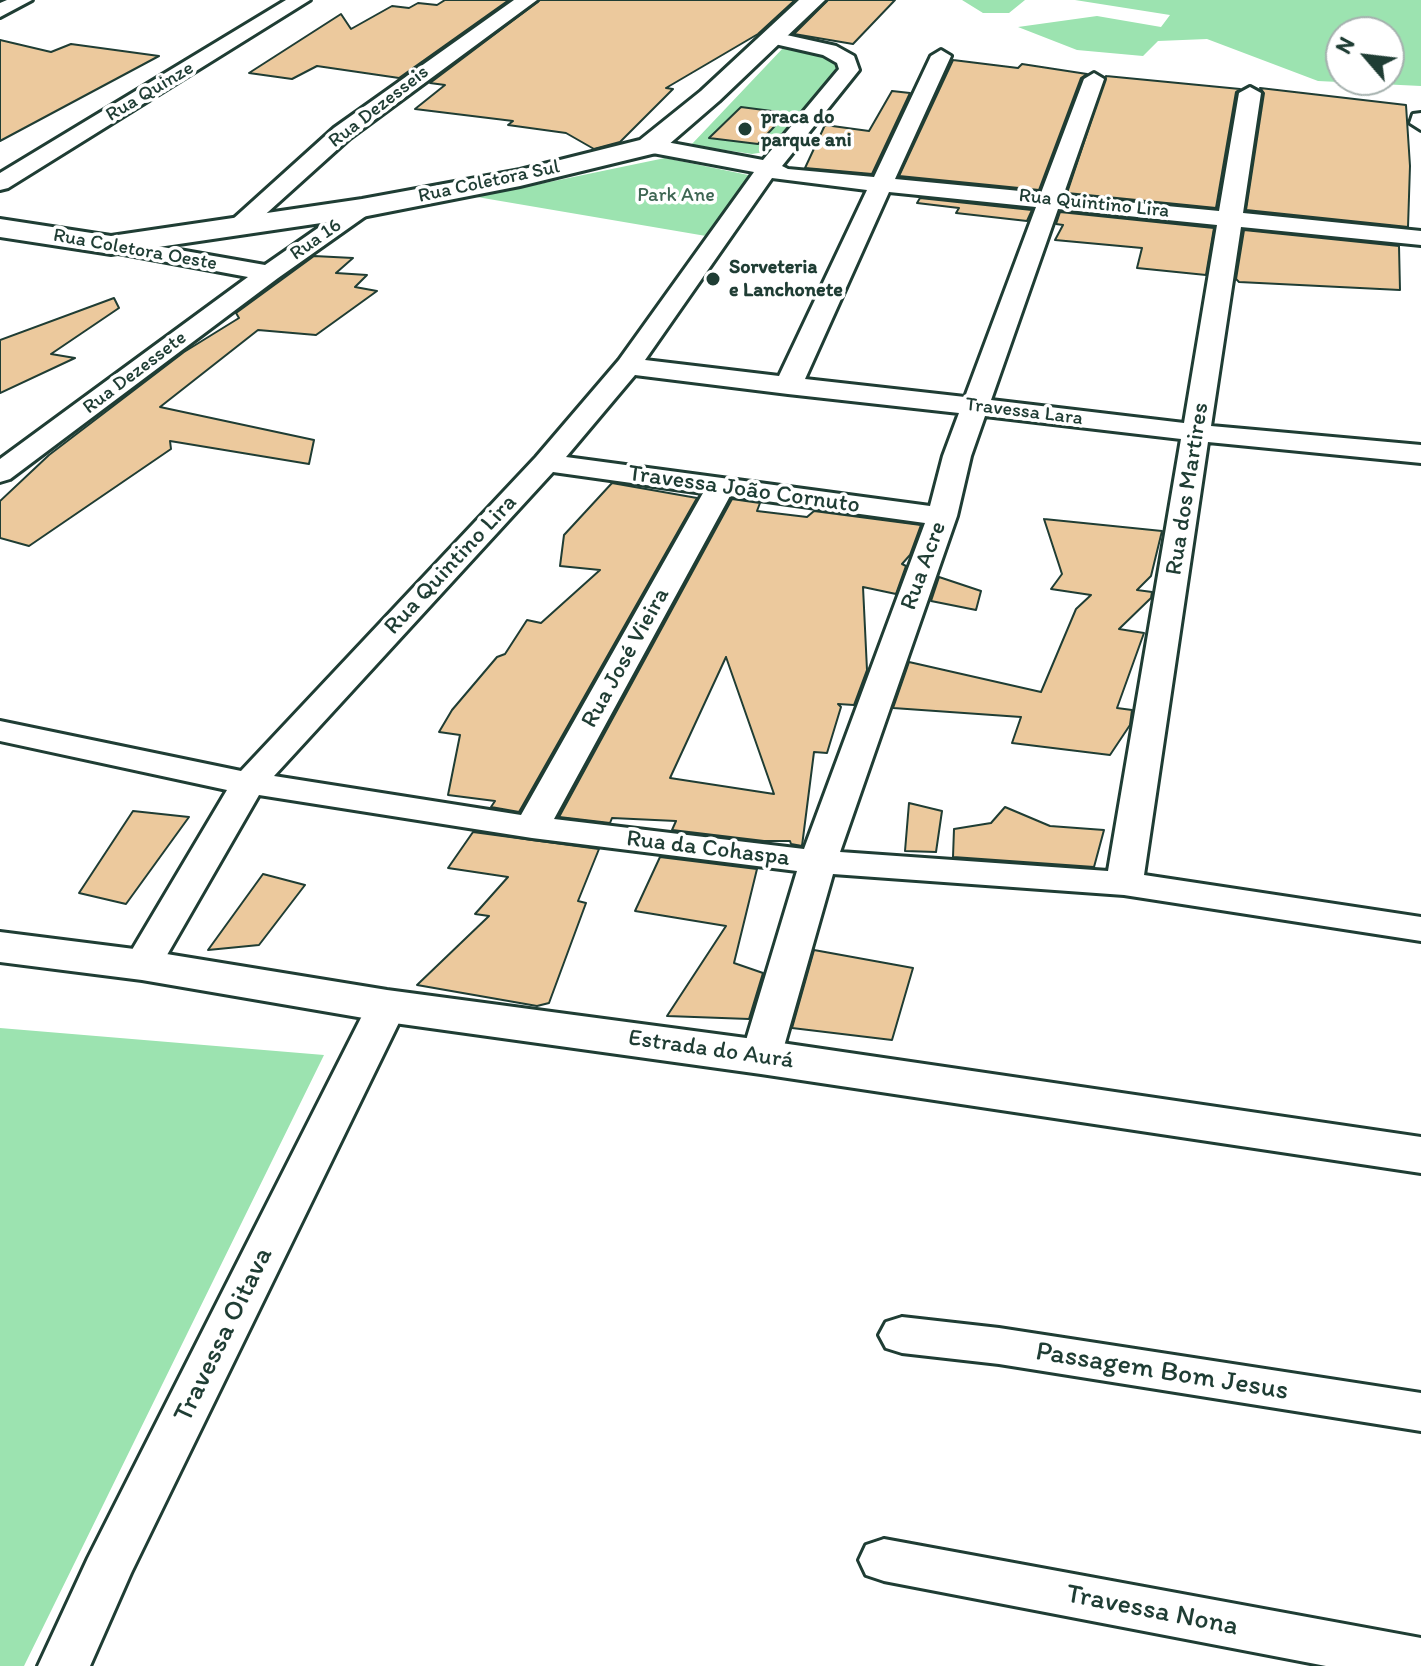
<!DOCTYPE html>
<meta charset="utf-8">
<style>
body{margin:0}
#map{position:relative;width:1421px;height:1666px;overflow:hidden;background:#fff;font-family:Itim,sans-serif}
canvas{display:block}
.north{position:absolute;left:1325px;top:16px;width:80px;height:80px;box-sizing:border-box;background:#fff;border:2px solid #a5b1ae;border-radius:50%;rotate:298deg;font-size:22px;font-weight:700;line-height:32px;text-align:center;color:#1f3d34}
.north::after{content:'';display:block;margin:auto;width:28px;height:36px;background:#1f3d34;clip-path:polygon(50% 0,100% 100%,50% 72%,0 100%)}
</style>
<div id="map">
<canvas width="1421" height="1666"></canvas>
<div class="north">N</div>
</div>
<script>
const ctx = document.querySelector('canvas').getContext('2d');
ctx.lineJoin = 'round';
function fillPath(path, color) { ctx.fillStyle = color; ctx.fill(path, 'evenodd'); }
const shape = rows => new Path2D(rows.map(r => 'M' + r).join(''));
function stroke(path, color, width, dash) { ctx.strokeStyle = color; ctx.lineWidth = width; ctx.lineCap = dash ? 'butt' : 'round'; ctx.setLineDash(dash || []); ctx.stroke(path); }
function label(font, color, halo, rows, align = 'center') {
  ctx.font = font + ' Itim,sans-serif'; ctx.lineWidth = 7; ctx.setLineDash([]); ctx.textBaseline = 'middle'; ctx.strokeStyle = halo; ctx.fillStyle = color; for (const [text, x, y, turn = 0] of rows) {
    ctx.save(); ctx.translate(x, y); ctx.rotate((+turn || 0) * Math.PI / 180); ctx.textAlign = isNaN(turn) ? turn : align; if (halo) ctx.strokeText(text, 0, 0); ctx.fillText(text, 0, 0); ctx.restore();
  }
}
const green = shape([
 [962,0,1025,0,1009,13,983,13],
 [1075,0,1421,0,1421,86,1318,81,1207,39,1158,41,1143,56,1077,50,1018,27,1097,16,1161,27,1170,15],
 [1341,32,1389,32,1389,80,1341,80],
 [784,47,836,58,840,67,771,151,752,154,691,145],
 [665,158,758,177,706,236,477,197],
 [0,1028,324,1055,24,1666,0,1666]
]);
const building = shape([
 [445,0,509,0,399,78,317,66,292,79,249,73,341,14,351,29,392,6,409,8,418,3,437,5,445,0],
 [540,0,795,0,758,34,666,88,673,89,620,142,594,149,566,133,508,125,513,121,415,109,445,85,430,83,540,0],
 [828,0,895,0,853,44,794,34,828,0],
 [0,40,51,52,71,44,159,56,0,141,0,40],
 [953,60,1018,68,1022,64,1087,74,1081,78,1039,190,899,176,953,60],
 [1106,76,1240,89,1236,92,1216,208,1067,193,1106,76],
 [1260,88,1406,105,1410,166,1408,227,1246,210,1264,93,1260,88],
 [892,91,910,93,872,174,805,168,825,125,869,131,892,91],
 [741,107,787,113,758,144,709,138,741,107],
 [920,198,1032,210,1027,221,956,213,959,208,917,203,920,198],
 [1060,212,1214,228,1206,275,1137,268,1142,248,1055,240,1063,225,1056,224,1060,212],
 [1244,230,1399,246,1400,290,1239,282,1236,279,1244,230],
 [314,256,353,258,336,273,367,275,355,287,377,291,316,335,258,330,160,407,314,440,309,464,170,441,171,449,29,546,0,538,0,501,49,455,184,352,239,318,236,313,314,256],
 [114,298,119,308,51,354,75,358,0,393,0,340,114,298],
 [612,483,697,498,519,812,491,807,495,801,448,795,460,735,439,732,452,710,497,657,505,654,527,620,541,623,600,570,560,566,564,535,612,483],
 [732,499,760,503,757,511,807,517,814,511,921,525,910,555,902,564,906,566,896,594,863,587,867,670,854,705,838,704,841,707,827,753,814,752,802,846,791,844,790,841,764,841,672,830,676,821,612,818,610,823,559,817,732,499],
 [726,657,774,794,670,778,726,657],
 [1044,519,1162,531,1151,576,1137,590,1152,592,1151,598,1119,629,1144,633,1117,708,1132,710,1130,725,1110,755,1012,743,1021,717,893,708,909,662,1041,692,1076,609,1091,595,1051,589,1062,574,1044,519],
 [939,577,981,591,976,610,931,601,939,577],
 [909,803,942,811,936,852,905,851,909,803],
 [1005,807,1050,826,1104,830,1094,867,953,857,954,829,991,823,1005,807],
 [133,811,189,817,126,904,79,893,133,811],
 [473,832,599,849,578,901,586,903,549,1003,537,1006,417,985,489,916,475,914,508,877,448,868,473,832],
 [660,857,757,869,734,963,763,973,749,1019,667,1016,726,926,635,911,660,857],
 [263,874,305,885,259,945,208,950,263,874],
 [814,950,913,968,892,1040,792,1028,814,950]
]);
const street = shape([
 [7,0,32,0,0,17,0,3,7,0],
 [286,0,310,0,8,188,0,190,0,173,286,0],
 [514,0,537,0,350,138,248,230,232,230,228,225,232,220,334,128,514,0],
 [773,32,836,46,854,56,859,70,782,166,788,169,874,177,931,56,941,50,951,56,895,179,1041,193,1084,79,1094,73,1104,79,1063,196,1219,211,1239,93,1250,87,1261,93,1243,213,1421,231,1421,245,1241,227,1211,426,1421,445,1421,463,1208,442,1144,875,1421,917,1421,941,1124,895,833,874,781,1057,775,1067,761,1071,747,1067,741,1057,797,871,532,838,259,795,156,974,142,977,128,974,123,965,227,790,0,741,0,721,241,771,536,457,619,360,754,172,642,151,639,146,642,141,650,139,763,160,839,69,837,63,823,55,766,42,763,38,773,32],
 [772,178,867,190,779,376,645,360,772,178],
 [889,192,1036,207,965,397,805,379,889,192],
 [1058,209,1217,225,1184,423,991,400,1058,209],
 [635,375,788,394,959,413,943,456,930,506,566,457,635,375],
 [985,416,1181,439,1108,871,840,852,957,516,971,456,985,416],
 [553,472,703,493,521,815,274,776,553,472],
 [730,496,925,523,804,849,554,819,730,496],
 [1421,113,1421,130,1410,123,1413,114,1421,113],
 [362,201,370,203,374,208,370,213,278,278,10,479,0,482,0,459,248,277,102,250,99,245,102,240,111,238,265,265,354,203,362,201],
 [387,993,401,997,407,1006,131,1573,90,1666,38,1666,88,1558,367,1006,373,997,387,993],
 [902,1317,999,1328,1421,1393,1421,1431,999,1364,902,1353,886,1348,879,1335,886,1322,902,1317],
 [884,1539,1421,1638,1421,1666,1326,1666,884,1581,866,1575,859,1560,866,1545,884,1539]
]);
const secondary = shape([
 [799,0,825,0,719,101,660,152,520,186,362,217,111,254,0,237,0,219,111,236,362,199,520,170,640,140,701,91,799,0],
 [0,932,142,950,387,990,761,1040,1421,1137,1421,1173,761,1074,387,1022,142,980,0,962,0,932]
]);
const markers = [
 [745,129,8,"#1f3d34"],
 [713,279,8,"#1f3d34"]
];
const farStreetnames = [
 ["Rua Quinze",150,92,-31],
 ["Rua Dezesseis",379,107,-38],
 ["Rua Coletora Sul",489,182,-12],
 ["Rua Quintino Lira",1094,204,6],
 ["Rua 16",316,240,-35],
 ["Rua Coletora Oeste",135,250,10],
 ["Rua Dezessete",135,373,-37],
 ["Travessa Lara",1024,412,7]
];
const farPoinames = [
 ["praca do",761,118],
 ["parque ani",761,141],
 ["Sorveteria",729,268],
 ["e Lanchonete",729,291]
];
const farParknames = [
 ["Park Ane",676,196]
];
const streetNames = [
 ["Rua dos Martires",1188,489,-81],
 ["Travessa João Cornuto",744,490,8],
 ["Rua Quintino Lira",451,565,-47],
 ["Rua Acre",924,566,-70],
 ["Rua José Vieira",626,658,-61],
 ["Rua da Cohaspa",708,849,7],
 ["Estrada do Aurá",711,1050,8]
];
const nearStreetnames = [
 ["Travessa Oitava",224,1335,-64],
 ["Passagem Bom Jesus",1162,1372,9],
 ["Travessa Nona",1152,1611,11]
];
fillPath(green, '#9ce3b0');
fillPath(building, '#ecc99d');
stroke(building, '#1f3d34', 2);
stroke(street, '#1f3d34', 6);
stroke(secondary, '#1f3d34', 6);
fillPath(street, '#fff');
fillPath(secondary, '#fff');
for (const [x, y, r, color] of markers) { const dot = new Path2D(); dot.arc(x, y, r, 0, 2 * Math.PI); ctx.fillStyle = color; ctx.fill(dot); stroke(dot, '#fff', 3); }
label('20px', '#1f3d34', '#fff', farStreetnames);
label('bold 20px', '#1f3d34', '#fff', farPoinames, 'left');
label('20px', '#3e6653', '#fff', farParknames);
label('24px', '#1f3d34', '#fff', streetNames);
label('28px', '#1f3d34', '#fff', nearStreetnames);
</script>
